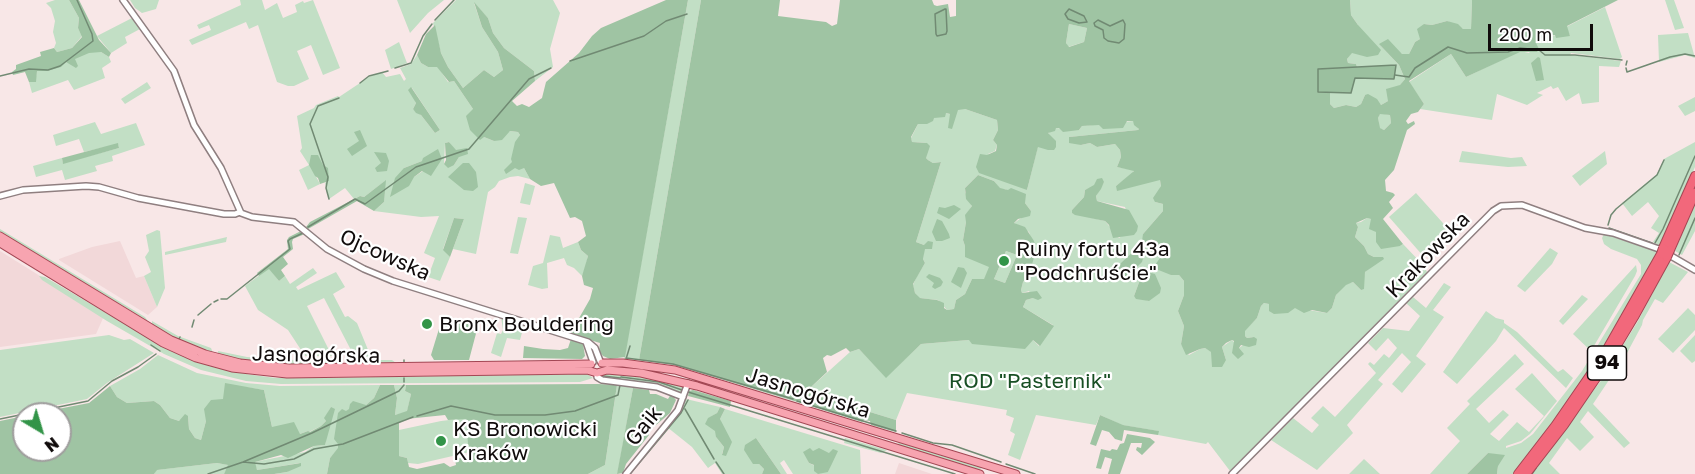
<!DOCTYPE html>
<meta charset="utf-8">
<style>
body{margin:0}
#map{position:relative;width:1695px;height:474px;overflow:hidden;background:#f8e7e7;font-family:"Golos Text",sans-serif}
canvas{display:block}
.north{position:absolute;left:12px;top:402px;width:60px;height:60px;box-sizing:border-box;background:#fff;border:2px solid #9f9d9d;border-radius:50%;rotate:142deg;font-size:16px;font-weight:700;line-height:24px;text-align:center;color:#100b0b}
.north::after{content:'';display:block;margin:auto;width:21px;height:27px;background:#329448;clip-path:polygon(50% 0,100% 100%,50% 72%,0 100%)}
.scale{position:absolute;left:1488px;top:24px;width:105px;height:27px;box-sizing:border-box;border:3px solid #100b0b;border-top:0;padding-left:8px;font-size:18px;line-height:21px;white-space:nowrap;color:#100b0b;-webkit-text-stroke:4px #fff;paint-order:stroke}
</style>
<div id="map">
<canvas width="1695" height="474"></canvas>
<div class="north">N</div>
<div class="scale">200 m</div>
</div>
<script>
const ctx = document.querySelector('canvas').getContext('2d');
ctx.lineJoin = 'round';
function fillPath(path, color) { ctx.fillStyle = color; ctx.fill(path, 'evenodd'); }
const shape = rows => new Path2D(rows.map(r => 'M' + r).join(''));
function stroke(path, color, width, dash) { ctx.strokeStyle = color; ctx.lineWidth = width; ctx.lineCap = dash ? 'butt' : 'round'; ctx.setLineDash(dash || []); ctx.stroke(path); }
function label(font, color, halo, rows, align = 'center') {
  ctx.font = font + ' "Golos Text",sans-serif'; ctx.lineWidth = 4.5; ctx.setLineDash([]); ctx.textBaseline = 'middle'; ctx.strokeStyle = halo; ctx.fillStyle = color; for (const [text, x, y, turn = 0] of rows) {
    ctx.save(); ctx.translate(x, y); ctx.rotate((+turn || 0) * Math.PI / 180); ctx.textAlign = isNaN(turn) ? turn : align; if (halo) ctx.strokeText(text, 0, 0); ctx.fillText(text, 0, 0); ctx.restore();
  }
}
const built = shape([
 [120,241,136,278,144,276,157,307,148,315,59,260,59,259,92,247],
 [0,251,104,316,96,334,0,347],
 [899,463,932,474,895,474]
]);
const green = shape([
 [55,0,69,0,79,18,78,28,82,36,72,48,57,52,54,48,56,43,53,32,55,21,51,8,46,3],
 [130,0,159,0,156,9,142,13,135,8],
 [240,0,262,0,265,10,277,3,283,18,297,12,295,5,303,1,304,3,313,0,340,68,323,75,311,45,297,51,309,79,294,86,288,86,277,82,258,25,249,29,246,22,192,45,189,40,211,30,209,25,199,29,197,25,241,5],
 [397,0,444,0,428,13,410,33],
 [456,0,553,0,560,13,550,49,553,67,535,81,534,71,504,48,493,33,488,18,474,3,482,27,498,52,503,70,494,77,484,70,463,88,448,67,441,53,433,23],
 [688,0,701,0,639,360,624,359],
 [1350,0,1472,0,1471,29,1463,29,1447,21,1432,25,1424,24,1420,39,1415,42,1409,54,1402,54,1380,45,1399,65,1405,79,1388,101,1381,105,1365,95,1361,104,1356,107,1346,105,1334,108,1330,104,1330,92,1351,93,1354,78,1394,79,1396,65,1357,67,1356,64,1348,63,1347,59,1352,52,1358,25,1351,15],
 [1665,0,1674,0,1684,28,1675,30],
 [1605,7,1622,57,1620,59,1571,53,1570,55,1621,61,1619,67,1599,66,1599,102,1582,104,1579,93,1566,101,1558,87,1553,89,1551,86,1537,93,1543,95,1527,105,1497,94,1492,120,1420,109,1424,104,1409,82,1451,54,1466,77,1520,51,1529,53,1536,43,1546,35,1570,36,1566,27],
 [132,18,140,29,125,37,127,43,111,53,97,36],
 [1069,24,1087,28,1084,42,1068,47,1066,43],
 [1688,33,1695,58,1685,55,1659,62,1658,35],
 [399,42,407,63,391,69,385,50],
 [89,52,101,52,109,57,111,62,102,68,105,78,74,90,68,80,32,93,29,82,35,82,37,71,47,71],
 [417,55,421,63,428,67,438,67,448,82,454,81,473,109,484,137,494,141,510,131,518,132,520,135,512,161,515,168,524,168,530,179,518,176,510,177,499,181,495,187,488,192,476,254,453,249,464,219,454,218,443,249,450,257,440,281,428,277,435,258,424,253,439,216,421,217,374,211,384,202,385,181,364,197,360,196,354,199,345,188,329,199,325,183,329,180,312,169,320,184,308,190,299,170,309,165,300,151,302,148,297,116,314,108,316,105,338,96,339,97,369,77,382,72,386,77,400,74,404,81,406,79,400,68,411,64],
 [411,88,412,88,440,130,435,133,421,115,413,109,416,103],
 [449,142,459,157,454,165,444,164,445,143],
 [422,161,423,171,414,177,404,168],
 [147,82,151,88,125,104,121,99],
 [1695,97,1695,111,1685,116,1678,106],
 [958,109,965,109,997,120,998,130,993,140,997,145,995,151,988,154,1027,190,1038,146,1050,136,1048,133,1056,128,1079,130,1082,126,1133,121,1139,129,1138,130,1069,137,1081,145,1090,143,1097,147,1115,144,1120,150,1121,157,1117,167,1134,170,1132,174,1116,186,1160,179,1161,186,1155,202,1163,204,1163,211,1143,234,1158,252,1171,275,1179,275,1184,281,1184,295,1178,311,1184,326,1181,344,1189,355,1200,349,1205,348,1226,360,1222,347,1232,340,1239,348,1254,337,1247,338,1245,336,1245,330,1257,318,1261,306,1264,303,1327,313,1332,308,1336,295,1346,284,1353,282,1361,290,1365,272,1383,257,1374,257,1368,254,1364,246,1355,237,1358,227,1356,223,1361,222,1367,218,1372,219,1376,232,1400,246,1403,244,1424,266,1428,274,1230,471,1208,442,1206,444,1158,435,1158,431,1122,425,1100,415,1096,425,1036,415,1020,460,1008,455,1015,434,1010,431,1014,418,1006,415,1007,410,907,393,896,420,808,393,810,388,850,352,859,349,886,377,921,344,969,340,1033,340,1039,346,1053,325,1023,307,1026,300,1033,298,1029,291,1022,293,1021,290,1023,282,1030,273,1033,259,1036,254,1029,232,1014,223,1031,211,1025,203,1005,189,1000,189,994,181,978,175,965,188,965,192,972,206,966,215,966,222,963,240,965,246,990,267,984,280,972,279,965,294,956,300,954,309,947,310,938,300,919,298,915,293,913,285,916,278,925,263,923,259,924,245,916,242,941,162,933,163,928,160,926,158,927,143,912,142,911,138,918,124,946,113,950,114],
 [1104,182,1096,196,1097,201,1125,207,1133,235,1123,235,1119,238,1105,221,1072,213,1072,210,1084,197,1085,190],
 [1141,277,1149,301,1134,296],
 [1380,113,1390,115,1391,123,1384,130,1379,128,1378,118],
 [95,122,101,134,136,123,145,145,112,156,113,161,95,166,97,171,65,180,62,170,36,177,33,166,62,158,63,163,119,148,118,144,84,152,79,139,56,146,53,135],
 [1695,142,1695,167,1660,246,1653,242,1659,233,1651,228,1659,216,1648,202,1632,216,1622,203,1657,174,1664,159],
 [1462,151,1511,158,1522,157,1527,166,1508,167,1459,162],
 [1605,151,1607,164,1580,186,1572,176],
 [525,183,535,186,530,205,520,203],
 [1416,193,1451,232,1424,257,1389,217],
 [1695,203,1695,231,1682,255,1675,251],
 [518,217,527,218,518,254,510,253],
 [0,229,145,317,148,321,0,232],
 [157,230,160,231,165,288,157,307,144,276,151,272,145,257,149,251,146,235],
 [1604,234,1658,252,1613,335,1575,394,1513,474,1497,474,1498,467,1488,453,1467,474,1430,474,1460,441,1447,428,1470,404,1467,401,1515,354,1524,364,1476,409,1489,423,1503,410,1509,415,1490,434,1499,441,1517,422,1529,432,1544,416,1515,389,1532,373,1557,401,1530,434,1521,441,1506,446,1506,448,1521,443,1533,434,1582,371,1641,274,1641,265,1637,259,1611,249,1604,244,1602,238],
 [550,235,560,237,563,248,578,242,581,250,588,256,585,269,582,276,574,268,567,265,564,258,547,263,548,288,542,289,528,285,533,266,543,263],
 [227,237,226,242,165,255,165,252],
 [1550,248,1558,253,1552,264,1525,292,1517,286],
 [1006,251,1017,255,1005,283,994,279],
 [1669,262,1688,272,1663,303,1655,299,1643,320,1642,325,1627,353,1593,404,1630,443,1624,448,1588,411,1580,422,1594,437,1580,451,1567,438,1549,463,1560,474,1530,474,1603,378,1638,321],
 [1636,265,1637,271,1635,276,1591,351,1573,334],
 [269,268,279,281,285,276,290,284,313,268,317,273,296,287,298,290,336,272,345,287,333,294,345,317,348,316,357,323,371,357,354,356,324,298,307,306,332,356,305,356,288,330,258,310,245,286],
 [39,276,45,277,171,351,211,366,246,374,275,378,309,378,587,374,593,378,580,382,281,384,246,381,201,370,164,354,107,321,42,280],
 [1444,283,1451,287,1433,310,1444,317,1416,356,1426,364,1402,393,1392,384,1411,362,1402,353,1378,380,1383,384,1347,425,1353,433,1317,470,1271,440,1293,418,1312,433,1319,425,1311,418,1323,406,1335,417,1376,373,1368,364,1370,362,1374,365,1384,354,1389,358,1397,348,1388,338,1376,351,1368,343,1383,328,1409,331,1420,316,1406,303,1413,297,1426,308],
 [1582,295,1588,299,1563,325,1559,321],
 [1688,308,1695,315,1695,330,1673,353,1658,339],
 [1486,311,1496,318,1504,320,1504,323,1517,332,1558,372,1563,369,1573,378,1566,388,1504,328,1496,341,1457,384,1443,372],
 [501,317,524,325,520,340,507,338,501,357,491,353,497,333,501,334,503,330],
 [152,321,178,336,211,348,213,353,187,343,162,331,152,324],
 [109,335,124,340,130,339,154,353,107,383,87,399,0,417,0,350],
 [1695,335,1695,361,1692,363,1680,351],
 [218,351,247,357,287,360,339,359,342,362,338,364,284,364,250,362,222,355,218,353],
 [158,355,197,373,246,383,280,386,380,385,374,398,366,405,350,404,350,409,346,412,338,449,330,458,327,474,274,474,287,472,300,463,257,470,254,462,305,452,314,446,325,445,331,407,325,418,326,421,321,426,309,432,308,431,300,434,272,427,264,390,245,387,223,399,206,421,201,440,195,438,189,429,188,416,179,421,170,418,160,405,154,401,127,403,117,397,110,386,140,369],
 [356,360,392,360,396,363,346,363],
 [606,373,655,379,682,386,684,389,683,393,679,393,652,384,601,377],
 [394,385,406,385,405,391,411,394,407,412,395,415,397,398],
 [617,385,633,388,618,471,617,474,588,474,605,465],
 [686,399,720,407,717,413,709,418,716,431,716,437,724,447,722,454,726,455,720,419,725,409,860,450,861,474,793,474,784,460,780,463,787,474,781,474,756,438,759,464,764,469,762,474,722,474,715,463,708,468,692,447,667,427],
 [810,449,812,451,829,453,833,459,828,472,809,463,804,452],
 [466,418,470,452,418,464,408,463,407,458,399,456,399,430,441,421],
 [845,438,887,450,881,453,844,443],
 [899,441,979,465,981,469,979,470,898,445],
 [1364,459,1380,474,1349,474],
 [217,463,229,465,224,474,154,474,156,470]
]);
const forest = shape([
 [69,0,79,0,99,40,111,53,109,57,101,52,89,53,75,59,78,66,76,68,66,62,61,67,47,71,37,71,36,82,29,82,25,72,13,75,12,72,16,69,16,65,41,56,40,52,54,48,57,52,72,48,82,37,78,28,79,18],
 [666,0,688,0,625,357,610,359,603,356,599,351,600,343,570,334,590,299,593,288,584,285,582,276,588,256,581,250,578,242,586,236,582,221,575,217,570,218,554,183,541,186,530,179,524,168,519,170,515,168,506,174,504,170,512,162,511,159,515,142,520,135,518,132,510,131,502,140,494,141,484,137,480,140,470,130,466,116,473,109,454,81,449,82,437,67,428,67,421,63,417,55,426,34,435,25,441,53,448,67,463,88,484,70,494,77,503,70,498,52,482,27,474,2,488,18,493,33,504,48,534,71,535,81,512,101,517,106,522,104,529,107,542,98,546,82,579,53,592,36,601,28],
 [701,0,780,0,778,16,826,22,832,26,837,24,840,0,932,0,934,5,937,6,948,4,950,17,956,16,956,0,1350,0,1351,15,1358,25,1381,50,1378,55,1367,57,1352,53,1347,59,1348,63,1356,64,1357,67,1319,69,1318,92,1330,92,1330,104,1334,108,1346,105,1356,107,1361,104,1365,95,1368,94,1377,99,1381,105,1388,101,1386,89,1400,85,1405,79,1399,65,1379,44,1388,39,1402,54,1409,54,1415,42,1420,39,1417,29,1424,24,1432,25,1447,21,1458,24,1463,29,1471,29,1472,0,1618,0,1567,26,1570,36,1556,38,1555,35,1546,35,1536,43,1539,49,1537,52,1520,52,1466,77,1451,54,1409,81,1424,104,1418,112,1411,114,1406,121,1408,124,1414,121,1415,124,1407,130,1394,170,1385,180,1386,191,1393,193,1395,195,1389,202,1393,208,1383,219,1403,244,1400,246,1381,249,1376,242,1376,232,1369,229,1371,219,1367,218,1356,223,1358,227,1355,237,1364,246,1368,254,1374,257,1383,257,1384,259,1365,272,1364,289,1361,290,1353,282,1346,285,1336,295,1332,308,1327,313,1312,310,1304,313,1295,308,1288,313,1274,314,1269,311,1269,304,1264,303,1261,306,1257,318,1245,331,1245,336,1247,338,1254,337,1257,339,1256,345,1249,347,1241,345,1239,348,1244,354,1238,359,1232,353,1234,341,1232,340,1226,343,1222,347,1226,360,1222,367,1212,367,1211,352,1205,348,1200,349,1186,355,1181,344,1184,326,1178,311,1184,295,1184,281,1179,275,1171,275,1156,269,1155,265,1160,258,1158,252,1152,245,1142,241,1143,234,1163,211,1163,204,1155,202,1153,198,1161,186,1160,180,1117,191,1116,186,1134,171,1117,167,1121,157,1120,150,1115,144,1097,147,1090,143,1081,145,1069,143,1069,137,1138,130,1139,129,1134,125,1133,121,1127,121,1123,128,1103,129,1099,125,1082,126,1079,130,1063,132,1059,128,1056,128,1055,131,1048,133,1056,141,1056,147,1054,150,1048,150,1038,147,1027,190,979,173,976,167,980,154,987,155,996,151,997,145,993,140,998,130,997,120,965,109,958,110,952,129,948,128,950,114,946,113,945,117,934,118,933,121,927,124,918,124,911,137,912,142,927,143,930,146,926,158,928,160,933,163,941,162,916,242,924,245,928,241,933,242,932,249,925,249,923,259,925,263,913,284,915,293,920,298,937,300,944,303,944,308,947,310,954,309,956,300,965,294,972,279,984,279,989,267,965,257,965,246,963,240,966,222,965,215,972,206,966,199,965,188,978,175,994,181,1000,188,1008,190,1011,188,1026,194,1025,203,1031,211,1030,216,1018,219,1014,223,1025,227,1034,241,1036,249,1030,273,1023,282,1021,290,1022,293,1037,291,1042,298,1038,300,1033,298,1026,300,1023,307,1054,326,1040,346,1033,340,1025,349,972,344,969,340,921,344,886,378,859,349,850,352,846,348,831,356,827,355,823,358,827,372,810,388,808,393,896,420,896,432,871,425,870,421,864,420,862,422,801,403,674,365,639,360],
 [1069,24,1087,28,1084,42,1069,47,1066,43],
 [1380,114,1390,115,1391,123,1384,130,1380,128,1378,118],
 [1006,251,1017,255,1005,283,994,279],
 [1538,57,1540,58,1544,80,1536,81,1531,63],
 [411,87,440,130,435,133,421,115,416,113,413,109,416,103,408,90],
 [360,130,367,146,352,156,347,149,359,141,354,132],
 [449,142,456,150,467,148,468,154,459,157,454,165,448,168,444,164,446,160,445,143],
 [118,143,119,148,63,164,62,158],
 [438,149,442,159,431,176,422,171,414,177,409,186,390,197,395,178,404,168,422,161,423,158],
 [374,152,386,153,389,161,387,171,377,172,375,168,381,163],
 [311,155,318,155,323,165,328,168,329,181,320,184,318,178,315,176,309,165],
 [463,163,469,163,476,172,478,187,473,191,464,190,448,177],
 [1102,178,1104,182,1101,189,1096,196,1097,201,1129,210,1138,226,1137,231,1134,235,1113,238,1109,225,1105,221,1075,215,1072,213,1072,210,1084,197,1085,190,1094,185,1097,179],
 [386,180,384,202,374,211,357,201,308,229,306,227,310,222,360,196,364,197],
 [954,205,961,209,949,219,937,213,939,207,945,208],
 [454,218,464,219,450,257,443,250],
 [937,219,942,221,949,234,950,238,942,241,936,241,932,232],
 [303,230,307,233,293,239,292,242,293,249,283,257,288,264,281,270,285,276,279,281,269,269,259,276,257,273,288,249,287,240,289,237],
 [1136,249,1144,255,1142,262,1137,267,1135,274,1123,280,1118,271,1121,263],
 [958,267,964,268,967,273,961,288,951,282],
 [1147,272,1155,274,1161,288,1160,293,1149,301,1136,299,1134,296,1141,277],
 [929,274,940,278,943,282,941,286,935,289,932,287,934,283,926,277],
 [442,319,478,326,469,360,434,360,431,355],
 [571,339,583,344,585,356,582,359,523,358,524,346,543,349,560,350,568,348],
 [225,383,264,390,272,427,294,422,300,434,308,431,310,432,321,426,326,421,324,418,331,407,335,409,325,445,314,446,288,458,281,455,255,462,257,470,301,463,301,466,287,472,274,474,224,474,228,465,217,463,157,470,154,474,0,474,0,421,24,416,24,450,60,450,60,414,32,414,89,403,110,386,117,397,127,403,154,401,160,405,170,418,179,421,185,414,188,416,189,429,195,438,201,440,206,421,204,409,211,400,223,399],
 [598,384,617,385,605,465,588,474,327,474,330,458,338,448,338,444,334,439,338,413,342,409,346,411,349,409,350,404,353,401,366,405,374,398,380,385,394,385,397,398,395,415,407,411,411,394,405,391,406,385],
 [445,415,448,420,466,419,469,456,455,459,456,465,450,467,444,463,417,469,409,467,407,458,399,456,399,423,406,419],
 [633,388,649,390,650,394,656,394,668,399,671,394,676,400,670,413,648,432,649,435,626,464,623,473,617,474],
 [693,390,731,401,730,407,688,396,689,391],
 [720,407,725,409,720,419,732,442,726,456,722,455,724,447,716,437,715,431,705,424,708,418,717,413],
 [1100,415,1123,425,1159,431,1158,435,1124,430,1122,441,1115,439,1109,432,1102,430,1096,446,1090,444],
 [1127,434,1150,438,1155,442,1142,455,1136,450,1137,447,1141,448,1142,443,1131,443,1120,474,1108,474,1112,459,1105,457,1101,469,1096,468,1101,449,1110,451,1112,449,1117,450,1120,444,1124,443],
 [756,438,781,474,762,474,764,469,759,464,753,464,744,450,745,445],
 [810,448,813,451,819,448,829,453,833,449,838,451,828,472,818,474,814,471,814,465,809,463,803,452],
 [1488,453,1505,455,1498,466,1497,474,1467,474]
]);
const water = shape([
 [945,9,946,9,947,31,946,34,937,36,936,34,935,14,945,9],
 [1069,9,1084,16,1087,22,1079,23,1068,19,1065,14,1069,9],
 [1098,20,1110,26,1123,20,1125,24,1124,39,1119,43,1108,41,1104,38,1103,30,1095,26,1094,23,1098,20],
 [1396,65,1394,79,1355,78,1351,93,1318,92,1318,69,1396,65]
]);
const stream = shape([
 [435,20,454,0],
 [570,61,644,36,666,21,687,14],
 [1626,65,1627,61],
 [395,68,411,63,423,36,432,24],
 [1626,68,1627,72,1670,57,1685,54,1695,56],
 [1395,75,1409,77,1415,68,1448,47,1467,53,1508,52,1520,48,1539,50,1545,55,1575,55,1622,60],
 [0,76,29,69,48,70,60,66,93,41,92,34,77,0],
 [360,83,369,76,388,71],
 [329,199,326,188,328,177,310,124,318,106,339,98],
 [1608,225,1611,215,1616,209,1657,175,1664,160],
 [308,227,355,199,365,204,416,167,469,149,529,79,551,68],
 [1609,228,1652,243],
 [1655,243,1663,229,1695,156],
 [1679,255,1695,218],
 [221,299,227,299,290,249,288,241,290,239,303,233],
 [214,302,218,300],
 [198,315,211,304],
 [192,327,194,320],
 [179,339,180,337],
 [151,345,160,351],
 [626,358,673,364,793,399],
 [626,359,630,346],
 [404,360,404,363],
 [603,376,620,378],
 [621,377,659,382,682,390],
 [404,382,404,378],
 [688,392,955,474],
 [797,401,896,431],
 [685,409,714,459],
 [417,416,451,406,495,415,545,415,575,411,618,395,620,385],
 [0,419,88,401,112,381,138,367,156,354],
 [902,433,933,443,952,445,1001,462],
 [243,462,264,464,294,459,314,449,343,444,413,417],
 [716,462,724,474],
 [1006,464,1035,474],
 [208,474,243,462,312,433,399,391,404,385],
 [630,474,681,413,688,400],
 [1532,474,1536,468]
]);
const minor = shape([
 [123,0,174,71,194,125,221,168,241,213,252,217,294,222,327,249,364,269,393,281,588,342,595,348,600,361],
 [0,196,23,190,86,186,99,187,138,198,224,214,235,214,240,212],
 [586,342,593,362],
 [597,373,597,377,602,380,657,387,683,397],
 [626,474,678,410,688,383],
 [1232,474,1493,211,1501,206,1522,205,1585,228,1613,233,1659,249,1695,270]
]);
const major = shape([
 [0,236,171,340,205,354,240,363,289,368,591,364],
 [0,243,163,343,196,358,232,368,287,374,587,370,597,373,607,370,641,373,697,386,980,474],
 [602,363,623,363,675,370,1016,474]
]);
const highway = shape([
 [1663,248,1695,176],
 [1670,250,1695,193],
 [1518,474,1555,426,1602,358,1661,254],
 [1526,474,1564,425,1607,362,1634,317,1667,257]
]);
const highwayBridge = shape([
 [1661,254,1663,248],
 [1667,257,1670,250]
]);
const markers = [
 [1004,261,6,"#329448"],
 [427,324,6,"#329448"],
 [441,441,6,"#329448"]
];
const shields = [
 [1607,363,39]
];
const shieldNames = [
 ["94",1607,363]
];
const poiNames = [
 ["Ruiny fortu 43a",1016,249],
 ["\"Podchruście\"",1016,273],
 ["Bronx Bouldering",439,324],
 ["KS Bronowicki",453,429],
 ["Kraków",453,453]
];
const streetNames = [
 ["Ojcowska",385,255,24],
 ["Krakowska",1428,255,-46],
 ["Jasnogórska",316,355,1],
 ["Jasnogórska",808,393,17],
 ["Gaik",644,426,-51]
];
const parkNames = [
 ["ROD \"Pasternik\"",1030,381]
];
fillPath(built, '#f2d8d9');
fillPath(green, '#c2dfc5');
fillPath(forest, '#9fc4a3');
fillPath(water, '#9bc09f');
stroke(water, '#718a73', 1.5);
stroke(stream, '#718a73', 1.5);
stroke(minor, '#8f7f80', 8);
stroke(major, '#a34754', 9);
stroke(highway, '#a34754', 10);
stroke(minor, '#fff', 5);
stroke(major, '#f7a4b0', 7);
stroke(highway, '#f2687b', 8);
stroke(highwayBridge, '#a34754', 10, []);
stroke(highwayBridge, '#f2687b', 8);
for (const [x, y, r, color] of markers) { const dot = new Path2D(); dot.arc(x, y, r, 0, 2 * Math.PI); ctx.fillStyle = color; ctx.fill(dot); stroke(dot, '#fff', 2); }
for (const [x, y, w] of shields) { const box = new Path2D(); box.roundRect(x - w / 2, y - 17, w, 34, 4.5); ctx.fillStyle = '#fff'; ctx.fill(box); stroke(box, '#100b0b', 1.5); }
label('bold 20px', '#100b0b', null, shieldNames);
label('21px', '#100b0b', '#fff', poiNames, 'left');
label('21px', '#100b0b', '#fff', streetNames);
label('21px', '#184f24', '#fff', parkNames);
</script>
